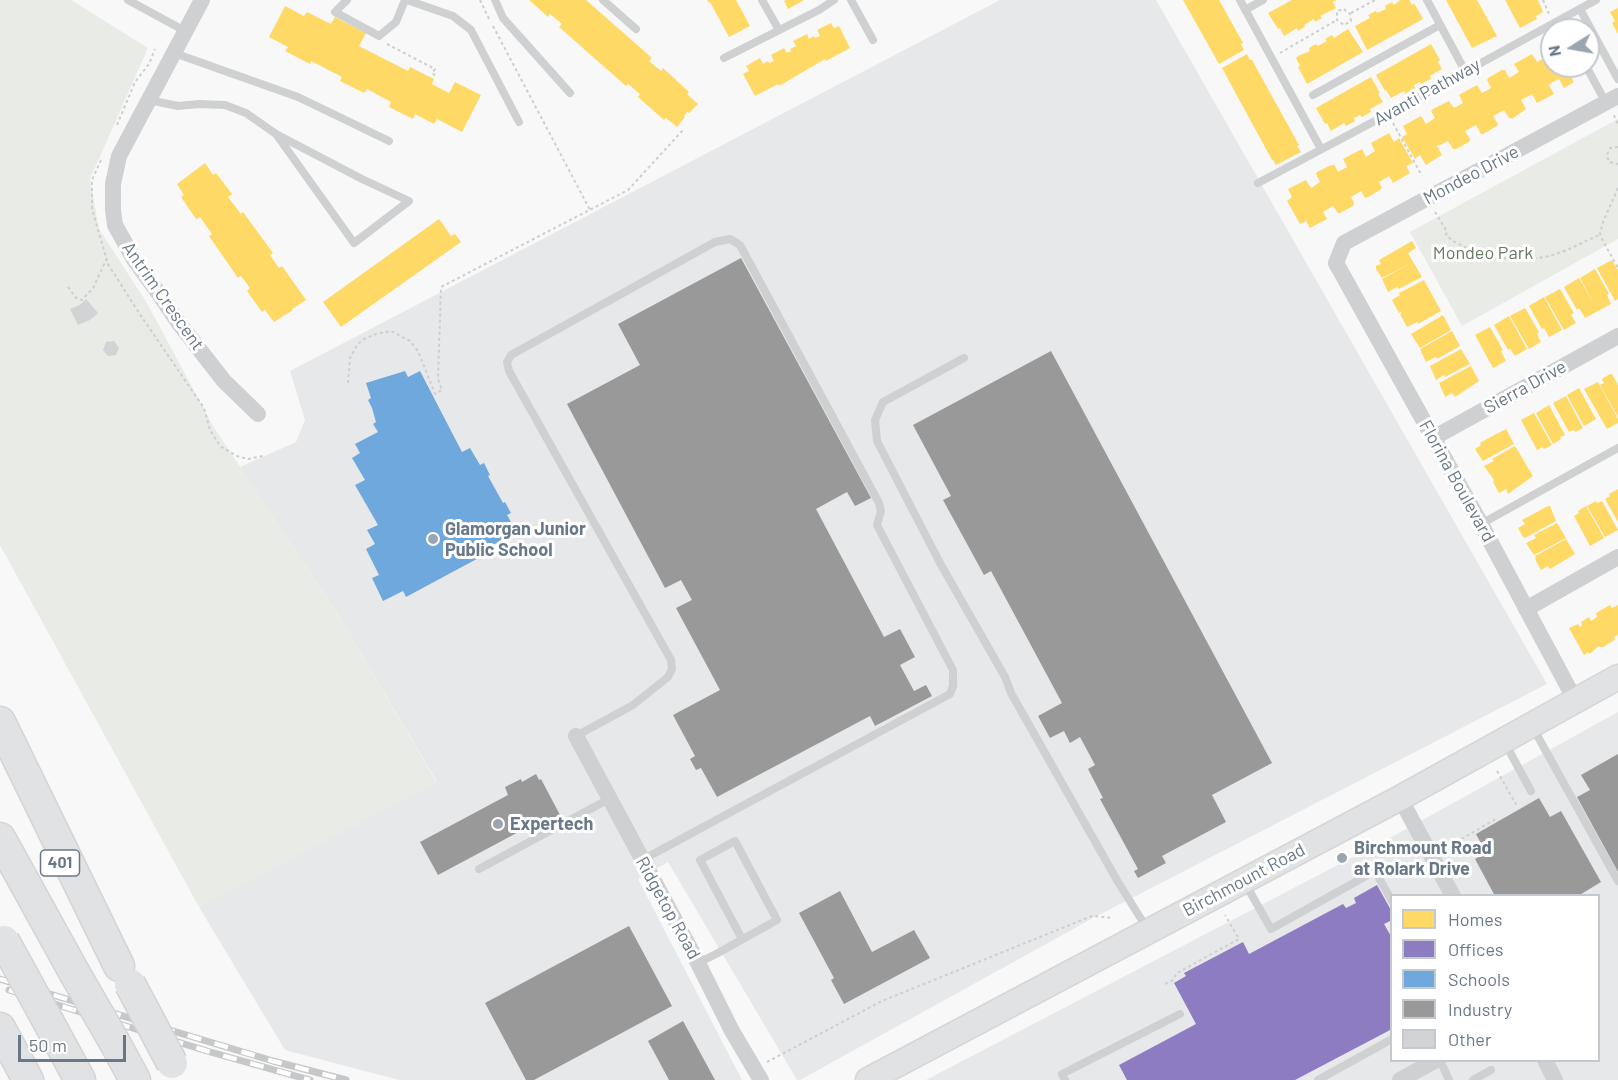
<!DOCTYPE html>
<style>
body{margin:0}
#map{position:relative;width:1618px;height:1080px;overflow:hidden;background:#f8f8f8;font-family:Barlow,sans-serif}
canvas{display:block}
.legend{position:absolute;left:1390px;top:894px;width:210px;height:168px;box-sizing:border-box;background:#fff;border:2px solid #c3c9cf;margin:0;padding:8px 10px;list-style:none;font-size:18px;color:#687888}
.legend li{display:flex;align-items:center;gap:12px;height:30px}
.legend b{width:30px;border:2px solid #c3c9cf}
.north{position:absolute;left:1540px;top:18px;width:60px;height:60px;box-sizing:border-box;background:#fff;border:2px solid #c3c9cf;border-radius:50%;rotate:259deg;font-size:16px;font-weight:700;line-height:24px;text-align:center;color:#687888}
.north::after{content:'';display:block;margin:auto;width:21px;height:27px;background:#9aa5af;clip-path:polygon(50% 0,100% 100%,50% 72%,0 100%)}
.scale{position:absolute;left:18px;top:1035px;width:108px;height:27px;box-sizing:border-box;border:3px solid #687888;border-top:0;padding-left:8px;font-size:18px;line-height:21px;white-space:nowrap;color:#687888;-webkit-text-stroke:4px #fff;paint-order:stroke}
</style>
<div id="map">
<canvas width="1618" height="1080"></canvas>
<ul class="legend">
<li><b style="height:16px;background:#ffd966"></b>Homes</li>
<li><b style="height:16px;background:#8e7cc3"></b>Offices</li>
<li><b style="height:16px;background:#6fa8dc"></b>Schools</li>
<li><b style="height:16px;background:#999"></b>Industry</li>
<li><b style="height:16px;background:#d2d3d4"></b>Other</li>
</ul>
<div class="north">N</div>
<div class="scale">50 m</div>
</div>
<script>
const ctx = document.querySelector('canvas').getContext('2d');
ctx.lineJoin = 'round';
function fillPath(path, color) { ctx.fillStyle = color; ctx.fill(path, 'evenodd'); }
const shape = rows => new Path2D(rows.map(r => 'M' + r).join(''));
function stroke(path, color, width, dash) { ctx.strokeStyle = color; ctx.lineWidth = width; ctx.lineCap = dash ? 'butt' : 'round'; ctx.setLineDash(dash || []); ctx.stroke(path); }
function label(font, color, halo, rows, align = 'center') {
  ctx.font = font + ' Barlow,sans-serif'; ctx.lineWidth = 6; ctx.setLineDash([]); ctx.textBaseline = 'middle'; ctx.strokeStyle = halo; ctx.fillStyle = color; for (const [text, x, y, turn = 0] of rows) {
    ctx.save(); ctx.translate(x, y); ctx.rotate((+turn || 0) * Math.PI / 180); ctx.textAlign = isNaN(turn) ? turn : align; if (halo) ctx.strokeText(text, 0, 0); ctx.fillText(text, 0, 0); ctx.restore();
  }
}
const built = shape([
 [1000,0,1156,0,1547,684,1095,917,800,1080,797,1080,668,862,638,879,742,1080,399,1080,285,1050,199,907,437,782,336,611,240,467,296,442,305,420,290,371],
 [1618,712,1618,1080,926,1080,1397,834],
 [1392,896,1598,896,1598,1060,1392,1060]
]);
const green = shape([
 [0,0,71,0,148,48,90,179,99,229,147,303,213,426,336,611,437,783,199,907,0,545],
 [1618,119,1618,239,1462,326,1410,232]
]);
const homes = shape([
 [529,0,586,0,652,58,649,61,661,71,663,68,689,92,687,94,698,104,689,113,687,112,684,116,685,117,677,127,666,118,664,120,638,97,640,94,628,84,626,86,559,27,562,24,550,14,548,17],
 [707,0,736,0,750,26,729,37,710,2,709,3],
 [786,0,804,0,788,9,784,1],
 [1183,0,1219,0,1243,43,1241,44,1244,50,1219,64],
 [1292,0,1337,0,1333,2,1336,8,1320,16,1322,18,1315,22,1314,19,1304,25,1305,27,1298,31,1297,28,1284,36,1280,28,1278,29,1268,13],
 [1400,0,1409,0,1412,5,1414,3,1423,19,1367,50,1355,26,1370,18,1368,15,1376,11,1377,13,1386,9,1385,6,1392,2,1394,5],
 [1446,0,1477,0,1497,36,1472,48],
 [1505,0,1538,0,1543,12,1536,16,1537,19,1520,28],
 [285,6,304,16,307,12,331,24,335,17,366,33,359,46,408,71,410,67,434,79,432,84,449,93,455,82,481,95,462,132,437,119,434,124,415,114,413,119,389,107,391,102,367,89,364,93,340,81,342,77,311,61,310,64,285,51,288,47,269,37],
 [1618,8,1618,34,1612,23,1615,21,1610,12],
 [831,23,834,28,839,26,850,48,826,61,825,59,779,86,778,84,755,96,743,74,749,71,746,66,760,58,763,64,768,61,769,63,774,61,771,55,784,48,787,53,791,51,790,49,796,46,793,41,807,34,809,39,814,36,815,38,820,36,817,30],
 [1348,29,1363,52,1307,84,1298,67,1300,66,1296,58,1298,56,1310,51,1309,48,1316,44,1318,46,1327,41,1325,39,1332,35,1334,38],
 [1431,44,1440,60,1438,62,1442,69,1430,76,1431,79,1421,84,1420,82,1414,85,1415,88,1405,94,1404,91,1391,98,1386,90,1385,91,1376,75],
 [1552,44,1552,66,1573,66,1569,68,1573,74,1570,75,1574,82,1564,88,1559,79,1551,83,1549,85,1554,94,1537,103,1532,94,1521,100,1526,109,1512,119,1511,118,1509,118,1504,110,1493,116,1498,124,1497,126,1483,134,1481,134,1476,125,1465,131,1470,139,1469,142,1456,149,1453,149,1448,141,1440,145,1437,146,1442,155,1426,165,1420,155,1415,159,1402,137,1407,134,1403,126,1421,116,1426,124,1435,118,1431,111,1433,109,1449,101,1454,108,1463,103,1459,95,1477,85,1482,93,1491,88,1487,80,1488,78,1502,70,1505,70,1509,78,1519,72,1514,64,1532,54,1537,62,1546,57,1542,50],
 [1247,54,1250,60,1252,60,1273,98,1299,145,1297,146,1301,152,1276,165,1273,160,1272,160,1222,68],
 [1371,77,1380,93,1378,94,1383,102,1370,109,1371,112,1362,117,1360,115,1354,118,1355,121,1346,126,1344,123,1331,131,1327,123,1325,124,1316,108],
 [1389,133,1394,142,1399,138,1413,163,1406,166,1410,173,1393,183,1389,176,1379,182,1382,188,1380,190,1368,197,1365,198,1361,191,1351,197,1354,203,1353,206,1340,213,1338,213,1333,206,1323,212,1327,219,1310,228,1306,221,1300,224,1287,201,1292,197,1288,189,1306,180,1311,188,1320,182,1316,174,1317,172,1331,165,1332,166,1334,164,1338,172,1347,167,1343,159,1362,149,1366,157,1375,151,1371,143],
 [205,163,213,175,216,173,232,194,228,197,241,214,243,212,273,253,270,255,279,268,282,266,306,300,292,309,293,310,274,322,265,310,262,312,247,291,250,288,241,276,238,278,209,236,212,234,200,217,196,219,181,197,184,195,177,184],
 [439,219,451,236,455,234,461,242,341,327,323,302],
 [1412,241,1416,248,1408,253,1422,277,1399,289,1397,287,1388,292,1382,279,1411,263,1382,278,1376,269,1376,266,1381,264,1379,260],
 [1612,260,1618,270,1618,299,1615,301,1597,268],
 [1595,269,1609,294,1607,295,1611,304,1585,318,1579,308,1577,310,1564,287,1579,278,1595,306,1580,278],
 [1424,280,1441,311,1418,324,1417,322,1407,327,1400,314,1401,314,1401,312,1399,313,1392,300,1400,295,1399,293],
 [1560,289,1574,313,1571,315,1576,323,1564,330,1545,297],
 [1544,297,1562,330,1549,337,1544,328,1542,329,1529,306],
 [1525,308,1539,332,1537,334,1541,342,1529,349,1510,316],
 [1443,315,1451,330,1420,348,1411,334],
 [1509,316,1527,349,1515,356,1510,349,1508,350,1494,325],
 [1490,327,1503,350,1501,351,1506,361,1493,368,1475,335],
 [1452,331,1460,346,1437,359,1436,357,1426,362,1420,349],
 [1461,349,1470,364,1445,377,1444,375,1436,380,1430,366],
 [1471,366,1479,381,1455,397,1452,393,1445,397,1439,383],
 [1610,374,1612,374,1618,385,1618,417,1600,385,1604,383,1602,380,1603,378],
 [1598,382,1618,419,1618,423,1607,429,1584,389],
 [1579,388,1596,419,1584,426,1567,395],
 [1566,396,1583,428,1575,432,1574,430,1569,432,1553,403],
 [1549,405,1565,435,1560,437,1561,439,1553,444,1536,413],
 [1534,413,1552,445,1544,449,1542,447,1537,450,1521,420],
 [1506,429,1514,444,1483,461,1482,460,1475,449,1481,445,1480,443,1487,439],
 [1515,446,1533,476,1508,494,1506,489,1499,493,1493,482,1494,480,1484,466,1494,461,1492,459],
 [1618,489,1618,522,1605,499,1610,496,1609,494],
 [1596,501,1597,503,1602,501,1618,530,1605,537,1587,506],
 [1548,506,1550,506,1556,521,1525,538,1523,537,1518,528,1525,524,1522,520],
 [1586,506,1604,538,1590,546,1574,516,1579,513,1578,511],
 [1557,523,1566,538,1534,555,1526,543,1536,538,1534,535],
 [1566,539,1575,554,1550,569,1548,566,1541,570,1535,559,1536,558,1535,556],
 [1610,605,1612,608,1618,605,1618,635,1614,637,1615,639,1613,641,1603,647,1600,647,1599,646,1592,652,1589,654,1588,652,1584,655,1569,628,1578,624,1580,627,1582,625,1581,622,1589,617,1591,621,1597,617,1596,613]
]);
const offices = shape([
 [1377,885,1392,912,1392,920,1384,924,1392,938,1392,1029,1295,1080,1127,1080,1119,1065,1196,1024,1174,983,1186,976,1184,973,1243,942,1249,954,1343,904,1346,908,1356,903,1354,898]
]);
const schools = shape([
 [405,371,408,377,420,371,462,452,470,448,480,465,484,463,490,475,488,476,503,503,505,502,511,513,507,515,517,532,491,546,491,544,483,548,486,554,406,597,403,591,383,601,372,578,379,575,366,549,375,544,367,530,378,525,355,485,365,480,352,458,360,453,355,444,378,432,373,424,376,422,372,408,368,400,371,398,366,383]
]);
const industry = shape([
 [741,258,871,498,855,506,847,492,816,509,884,637,900,629,915,657,900,665,914,691,926,685,932,696,875,726,870,716,717,797,701,768,696,770,690,759,695,756,673,715,720,690,676,608,692,600,681,580,665,588,567,404,640,365,618,324],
 [1051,351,1272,763,1212,795,1226,822,1162,856,1166,863,1138,878,1134,871,1138,869,1100,799,1103,798,1088,769,1095,765,1080,737,1070,743,1064,731,1050,738,1038,716,1062,703,991,571,984,575,943,500,951,496,913,425],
 [1618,754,1618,872,1577,797,1590,790,1581,775],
 [536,774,539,780,541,779,560,815,528,832,526,828,438,875,420,842,508,795,505,787,521,779,522,782],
 [1539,798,1550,817,1561,811,1601,882,1578,896,1495,896,1475,859,1486,853,1476,834],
 [840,891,872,952,914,930,930,958,844,1004,831,980,834,978,799,913],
 [629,926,672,1006,534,1080,526,1080,485,1003],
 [683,1021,715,1080,669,1080,648,1041]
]);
const building = shape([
 [86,299,98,313,90,320,78,325,70,309,80,305],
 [114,341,119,348,116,355,108,356,103,350,106,342]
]);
const path = shape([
 [480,0,489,19],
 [1543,0,1549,14],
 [1344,9,1350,14,1351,21,1344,25,1337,20,1337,11,1344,9],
 [1351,13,1375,0],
 [493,26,590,210],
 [387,44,435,69,432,73,436,76],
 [1280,53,1337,20],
 [1614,115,1618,125],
 [1393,123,1422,176],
 [117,125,135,82,149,64,155,49],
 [1618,147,1610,148,1607,155,1609,162,1618,164],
 [101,160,92,180,92,209,108,264,139,313,204,408,210,430,220,446,237,456,248,459,263,456],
 [1618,188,1603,222,1600,234,1603,241,1618,268],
 [1435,212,1447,232,1446,235,1453,241,1477,253,1501,258,1525,260,1550,256,1567,250,1601,234],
 [68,287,76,298,82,300,93,288,106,260],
 [348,383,350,358,357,345,364,339,376,334,391,331,410,341,418,351,435,394,442,390,438,379,441,287,628,190,683,130],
 [1497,771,1517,806],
 [1451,845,1496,819],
 [1165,984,1173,980,1177,973,1239,939,1225,915],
 [767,1062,882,1001,1092,916,1113,918]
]);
const lane = shape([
 [128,0,185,31],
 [347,0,335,12,379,36,396,22,405,0],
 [407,0,453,16,471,30,519,122],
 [495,0,503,18,570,93],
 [603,0,636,29],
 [762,0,779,30],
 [851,0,873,40],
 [1240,0,1321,149],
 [1427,0,1465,71],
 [1580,9,1618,79],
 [1245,10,1263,0],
 [1560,20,1565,30],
 [174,53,298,97,389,141],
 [724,58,819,10,834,0],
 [1586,66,1606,103],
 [1313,95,1440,25],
 [149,100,178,106,199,104,225,105,246,113,276,134,362,179,409,201,354,243,276,134],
 [1258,183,1388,114,1596,0],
 [964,358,883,402,875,420,877,441,940,563,1005,677,1011,693,1118,882,1148,930],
 [1481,524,1618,448],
 [1532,726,1618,881],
 [576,736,633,705,668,677,672,669,671,660,509,371,507,362,511,355,715,242,730,239,740,245,879,503,881,511,877,525,953,670,953,686,950,694,642,860],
 [1505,743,1531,791],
 [479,869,609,799],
 [1245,883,1271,929,1375,871,1392,901],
 [698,963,718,953,777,920,735,841,700,860,742,939],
 [1440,1060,1449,1080],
 [1065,1080,1062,1074,1180,1014],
 [1318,1080,1392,1039],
 [1473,1080,1491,1070]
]);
const street = shape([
 [202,0,119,156,113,184,113,210,115,225,135,261,157,291,178,322,224,381,258,414],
 [1433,438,1618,336],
 [1526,609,1618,557],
 [1575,700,1481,524,1336,263,1344,243,1618,96],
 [576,736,698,963,732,1031,761,1080],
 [1400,798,1453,896],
 [1545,1060,1555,1080],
 [1400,1080,1436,1060]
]);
const secondary = shape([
 [868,1080,1400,798,1618,677]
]);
const highway = shape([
 [0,722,119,966],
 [0,838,74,972],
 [49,1023,80,1080],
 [0,1028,28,1080],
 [115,1043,135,1080]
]);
const rail = shape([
 [0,979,273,1061,346,1080],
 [9,990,207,1051,310,1080]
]);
const highwayBridge = shape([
 [4,941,49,1023],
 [74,972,115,1043],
 [130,984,172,1063]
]);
const markers = [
 [433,539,6,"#9aa5af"],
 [498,824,6,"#9aa5af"],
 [1342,858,6,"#9aa5af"]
];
const shields = [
 [60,863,39]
];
const shieldNames = [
 ["401",60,863]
];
const streetNames = [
 ["Avanti Pathway",1427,92,-29],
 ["Mondeo Drive",1471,175,-28],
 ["Antrim Crescent",163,296,55],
 ["Sierra Drive",1525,387,-29],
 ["Florina Boulevard",1457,481,61],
 ["Birchmount Road",1244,880,-28],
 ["Ridgetop Road",668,908,61]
];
const parkNames = [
 ["Mondeo Park",1483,253]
];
const poiNames = [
 ["Glamorgan Junior",445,529],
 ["Public School",445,550],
 ["Expertech",510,824],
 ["Birchmount Road",1354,848],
 ["at Rolark Drive",1354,869]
];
fillPath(built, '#e7e8e9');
fillPath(green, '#e8ebe6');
fillPath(homes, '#ffd966');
fillPath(offices, '#8e7cc3');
fillPath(schools, '#6fa8dc');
fillPath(industry, '#999');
fillPath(building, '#d2d3d4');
stroke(secondary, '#d5d6d7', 27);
stroke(highway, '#d4d4d6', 33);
stroke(path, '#cdcece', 2, [3, 3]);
stroke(lane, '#ced0d1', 8);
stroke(street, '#ced0d1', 16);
stroke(secondary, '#e1e2e3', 24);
stroke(highway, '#e1e2e3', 30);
stroke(rail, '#c5c7c8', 7);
stroke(rail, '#fff', 4.5, [14]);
stroke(highwayBridge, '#d4d4d6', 33, []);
stroke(highwayBridge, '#e1e2e3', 30);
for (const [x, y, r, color] of markers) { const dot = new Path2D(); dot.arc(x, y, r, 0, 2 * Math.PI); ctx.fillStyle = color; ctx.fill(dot); stroke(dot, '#fff', 2); }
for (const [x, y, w] of shields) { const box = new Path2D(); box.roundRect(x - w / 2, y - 13, w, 26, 4.5); ctx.fillStyle = '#fff'; ctx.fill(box); stroke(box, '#687888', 1.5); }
label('bold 16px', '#687888', null, shieldNames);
label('18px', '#687888', '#fff', streetNames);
label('18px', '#667a63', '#fff', parkNames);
label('bold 18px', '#687888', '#fff', poiNames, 'left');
</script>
